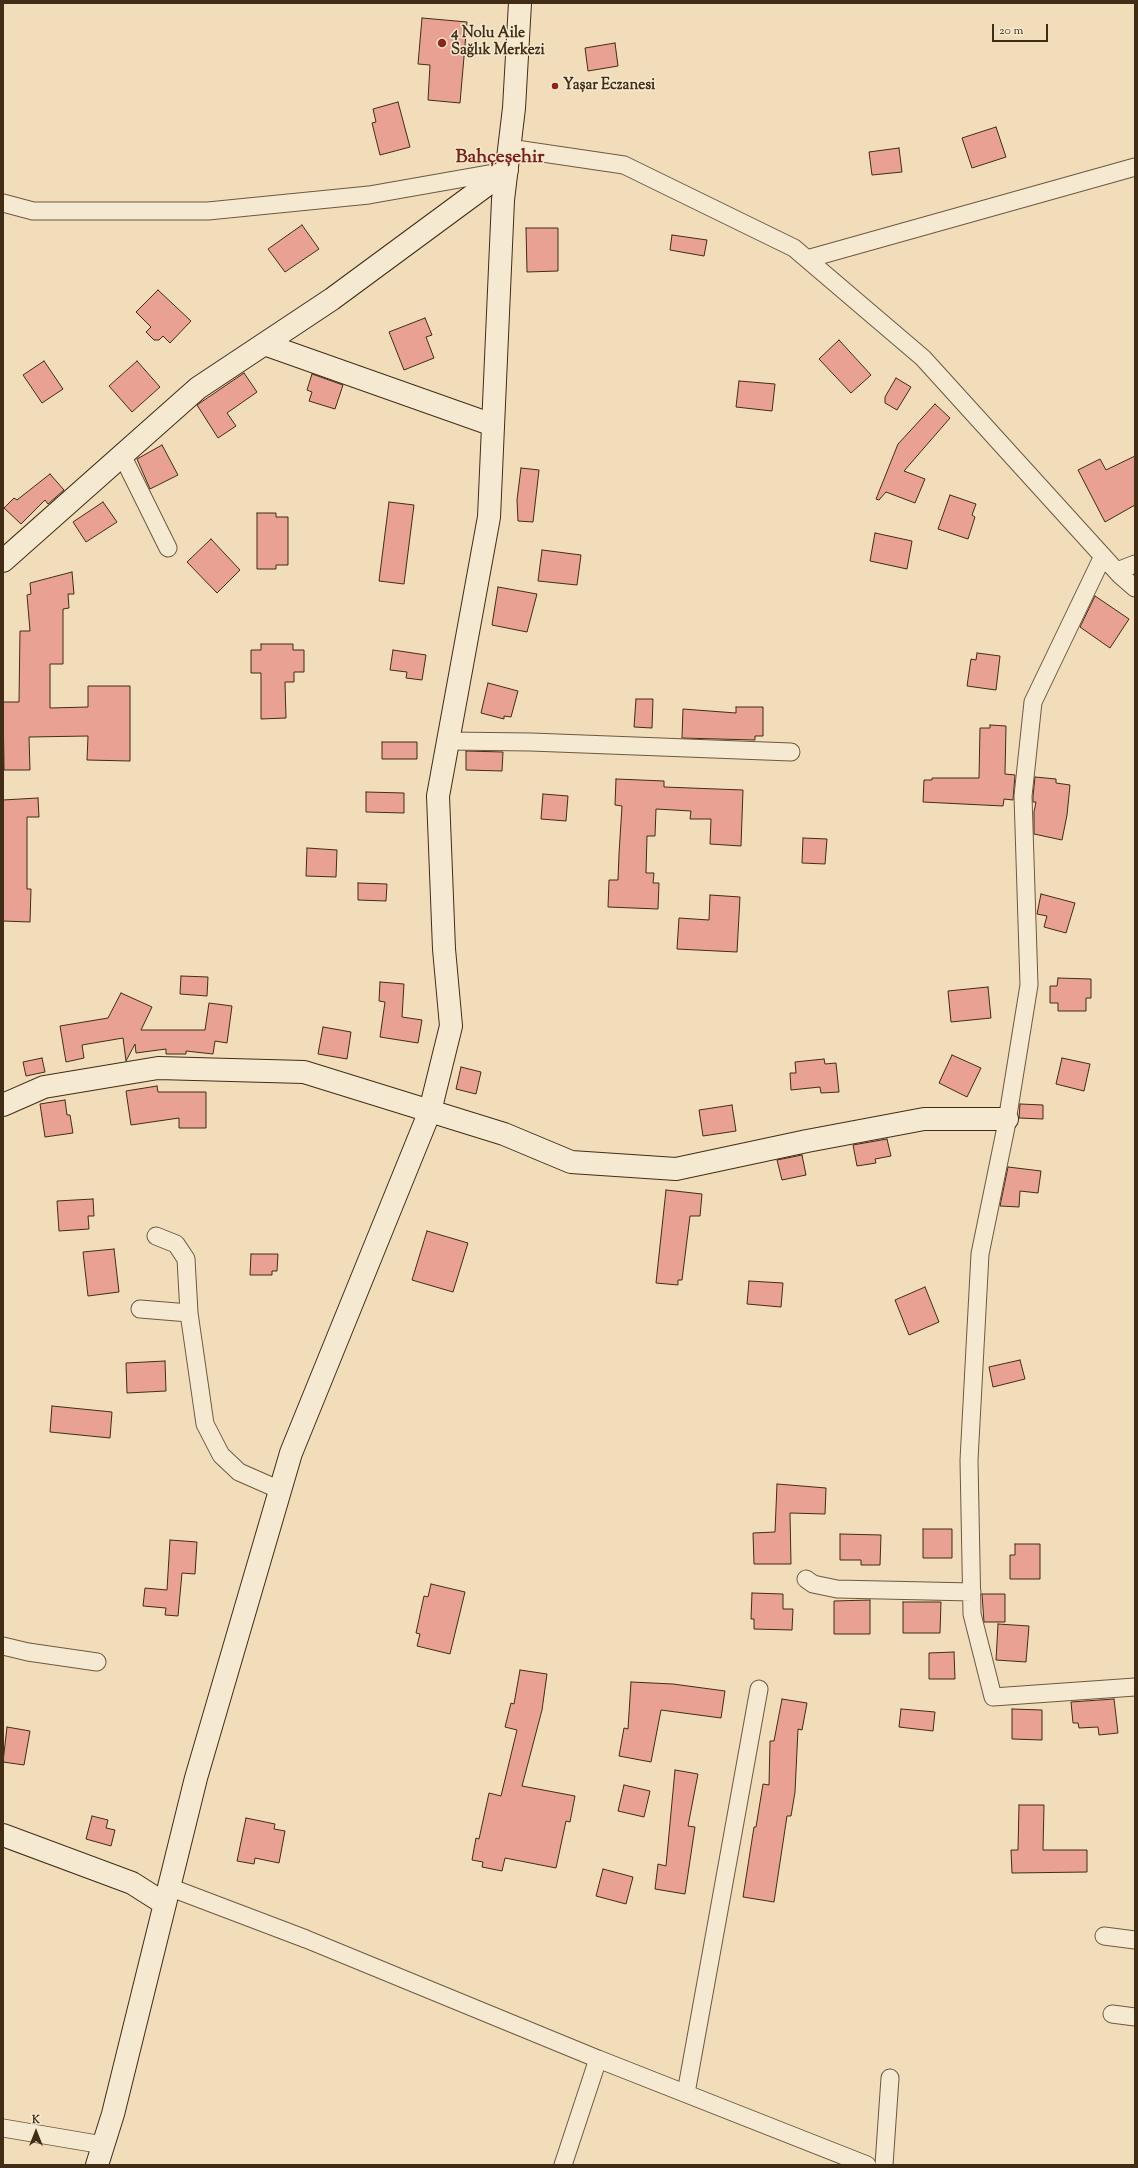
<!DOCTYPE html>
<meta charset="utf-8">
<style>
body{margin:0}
#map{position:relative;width:1138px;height:2168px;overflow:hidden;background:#f1ddba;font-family:"Sorts Mill Goudy",serif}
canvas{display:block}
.frame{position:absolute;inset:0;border:4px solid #412d16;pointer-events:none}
.north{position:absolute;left:16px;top:2112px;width:40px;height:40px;-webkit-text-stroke:3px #f6e9d2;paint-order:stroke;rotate:0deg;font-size:11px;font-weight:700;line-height:16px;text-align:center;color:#412d16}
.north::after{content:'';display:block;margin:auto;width:14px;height:18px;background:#412d16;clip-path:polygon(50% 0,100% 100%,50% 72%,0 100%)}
.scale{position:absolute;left:992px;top:24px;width:56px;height:18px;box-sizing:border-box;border:2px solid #412d16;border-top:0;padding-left:5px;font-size:12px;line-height:14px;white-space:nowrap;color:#412d16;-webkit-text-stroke:3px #f6e9d2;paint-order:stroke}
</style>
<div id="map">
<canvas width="1138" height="2168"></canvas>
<div class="frame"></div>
<div class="north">K</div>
<div class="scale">20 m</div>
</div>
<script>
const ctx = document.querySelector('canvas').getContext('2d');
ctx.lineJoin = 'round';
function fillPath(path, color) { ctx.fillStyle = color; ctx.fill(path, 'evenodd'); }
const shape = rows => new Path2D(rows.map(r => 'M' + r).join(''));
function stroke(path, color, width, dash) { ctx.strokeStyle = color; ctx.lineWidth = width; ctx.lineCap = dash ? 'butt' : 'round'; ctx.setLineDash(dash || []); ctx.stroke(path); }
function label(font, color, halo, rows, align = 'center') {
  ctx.font = font + ' "Sorts Mill Goudy",serif'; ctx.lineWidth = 3; ctx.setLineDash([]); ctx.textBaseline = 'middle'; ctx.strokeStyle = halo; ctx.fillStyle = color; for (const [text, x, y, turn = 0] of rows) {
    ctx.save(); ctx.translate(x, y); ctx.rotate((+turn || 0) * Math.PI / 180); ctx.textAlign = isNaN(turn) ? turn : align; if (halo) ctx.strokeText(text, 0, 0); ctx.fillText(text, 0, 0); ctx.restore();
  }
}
const building = shape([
 [422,18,467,22,460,103,428,100,430,65,418,64,422,18],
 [615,43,618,66,588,71,585,48,615,43],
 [398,102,410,147,380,155,372,123,376,122,373,109,398,102],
 [996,127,1006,157,972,168,962,138,996,127],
 [899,148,902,172,872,175,869,152,899,148],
 [302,225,319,249,285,272,268,249,302,225],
 [526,228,558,228,558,271,527,272,526,228],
 [672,235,707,240,704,256,670,250,672,235],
 [158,290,191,321,170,343,163,336,159,340,154,340,146,332,151,327,136,312,158,290],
 [425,318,432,335,426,337,434,358,404,370,389,332,425,318],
 [839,340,871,375,851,393,819,359,839,340],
 [44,361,63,389,42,403,23,375,44,361],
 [137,361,160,387,132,412,109,386,137,361],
 [244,373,257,392,227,413,236,426,218,438,197,405,244,373],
 [312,374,343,385,335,409,309,401,312,392,307,390,312,374],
 [896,378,911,387,897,410,885,403,885,397,896,378],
 [739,381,775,384,772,411,736,407,739,381],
 [935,404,950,418,904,471,925,479,915,503,886,492,879,500,876,499,898,444,935,404],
 [162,445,178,475,150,489,137,459,162,445],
 [1135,456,1135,505,1105,522,1078,470,1100,459,1106,470,1135,456],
 [521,468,539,470,533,522,518,521,517,500,521,468],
 [50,474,64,490,48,504,45,500,21,524,4,508,14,498,17,500,50,474],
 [950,495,976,504,972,515,975,517,968,539,938,529,950,495],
 [103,502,117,522,86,542,73,522,103,502],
 [389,502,414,505,404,584,379,581,389,502],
 [257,513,276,513,276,517,288,517,288,565,276,565,276,569,257,569,257,513],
 [875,533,912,541,907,569,870,561,875,533],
 [211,539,240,570,217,593,187,562,211,539],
 [542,550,581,555,577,585,538,581,542,550],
 [72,572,74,594,68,594,69,608,63,609,63,664,50,664,50,708,88,707,88,686,130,686,130,761,87,760,88,736,29,737,30,770,4,770,3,702,19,702,20,631,30,631,27,595,31,594,30,583,72,572],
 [498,587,537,594,527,632,492,625,498,587],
 [1095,596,1129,619,1110,648,1080,627,1095,596],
 [261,644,293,644,293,650,304,650,304,672,294,672,294,682,285,682,286,718,261,719,261,673,251,673,251,650,261,650,261,644],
 [393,650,426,655,422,680,406,678,407,672,390,670,393,650],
 [977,653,1000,656,996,690,967,686,971,659,976,660,977,653],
 [488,683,518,691,511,717,504,716,504,719,481,713,488,683],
 [636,699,653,699,652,728,634,727,636,699],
 [736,707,763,707,763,736,755,736,755,740,682,738,683,709,736,713,736,707],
 [990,725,1006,726,1005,774,1015,775,1013,800,1004,799,1003,806,923,802,924,780,932,780,932,778,979,778,980,728,990,728,990,725],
 [382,742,417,742,417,759,382,759,382,742],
 [466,751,503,752,502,771,466,770,466,751],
 [1035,777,1056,779,1056,783,1070,785,1067,815,1062,840,1034,834,1034,812,1036,802,1033,802,1033,796,1035,777],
 [616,779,664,781,664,787,743,790,741,846,710,844,711,819,690,819,691,811,656,809,655,836,647,836,646,873,654,873,653,883,659,883,658,909,608,907,609,880,618,880,619,854,622,806,615,805,616,779],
 [366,792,404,793,404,813,366,812,366,792],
 [543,794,568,796,566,821,541,819,543,794],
 [38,798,39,817,27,817,27,889,31,889,30,922,3,921,3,800,38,798],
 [803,838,827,839,825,864,802,863,803,838],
 [307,848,337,850,336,877,306,876,307,848],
 [358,883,387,884,386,901,358,900,358,883],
 [1041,894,1075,903,1066,933,1044,927,1047,916,1037,914,1041,894],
 [710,895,740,897,737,952,677,949,679,918,709,920,710,895],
 [181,976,208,977,207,996,180,994,181,976],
 [1058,978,1091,979,1091,998,1086,998,1086,1011,1058,1011,1058,1003,1050,1003,1050,986,1057,986,1058,978],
 [380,982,404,984,402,1017,422,1020,418,1043,380,1037,385,1002,379,1001,380,982],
 [988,987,991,1018,951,1022,948,991,988,987],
 [121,993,152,1007,141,1030,205,1030,209,1003,232,1006,227,1043,215,1041,213,1054,186,1051,186,1054,166,1054,166,1049,136,1053,135,1044,126,1061,123,1038,82,1045,84,1058,66,1062,60,1026,108,1018,121,993],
 [323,1027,351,1032,347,1059,318,1054,323,1027],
 [952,1055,981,1068,967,1097,939,1083,952,1055],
 [42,1058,45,1072,26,1076,23,1062,42,1058],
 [1062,1058,1090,1064,1084,1091,1056,1084,1062,1058],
 [824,1059,825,1064,836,1063,839,1092,821,1093,820,1087,791,1090,790,1073,796,1073,795,1062,824,1059],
 [461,1067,481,1072,476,1094,456,1089,461,1067],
 [157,1086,158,1092,206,1092,206,1128,179,1128,179,1118,131,1125,126,1091,157,1086],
 [65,1100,67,1115,70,1115,73,1133,45,1137,40,1104,65,1100],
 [1020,1104,1043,1105,1043,1119,1019,1118,1020,1104],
 [732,1105,736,1131,703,1136,699,1110,732,1105],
 [887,1139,891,1156,875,1159,876,1163,857,1166,853,1145,887,1139],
 [802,1155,806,1175,782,1180,777,1160,802,1155],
 [1008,1167,1041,1171,1038,1193,1020,1191,1019,1207,1000,1206,1008,1167],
 [666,1190,702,1194,700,1216,690,1216,682,1280,678,1280,678,1285,656,1283,666,1190],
 [93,1199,94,1216,88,1216,89,1229,59,1231,57,1201,93,1199],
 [427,1231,468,1243,453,1292,412,1280,427,1231],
 [114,1249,119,1292,88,1296,83,1252,114,1249],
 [251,1254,278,1254,277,1271,272,1271,272,1275,250,1275,251,1254],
 [749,1281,783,1283,781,1307,747,1304,749,1281],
 [925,1287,939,1322,909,1335,895,1300,925,1287],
 [1020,1360,1025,1379,993,1387,989,1367,1020,1360],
 [165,1361,166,1391,127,1393,126,1363,165,1361],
 [52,1406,112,1412,110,1438,50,1432,52,1406],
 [777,1484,826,1488,825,1514,790,1513,791,1564,754,1564,753,1533,775,1532,777,1484],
 [923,1529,952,1529,952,1558,923,1558,923,1529],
 [840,1534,881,1535,880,1565,861,1565,861,1560,840,1560,840,1534],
 [170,1540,197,1542,195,1574,182,1573,178,1616,165,1615,166,1608,143,1606,145,1588,167,1590,170,1540],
 [1015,1544,1040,1544,1040,1579,1010,1579,1010,1555,1015,1555,1015,1544],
 [431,1584,465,1592,450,1654,417,1646,420,1634,416,1633,424,1596,428,1597,431,1584],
 [752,1593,783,1594,783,1609,793,1609,792,1630,754,1629,754,1619,751,1619,752,1593],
 [982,1594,1005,1594,1005,1622,984,1622,982,1594],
 [870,1600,870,1634,834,1634,834,1601,870,1600],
 [903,1602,941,1602,940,1633,903,1633,903,1602],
 [998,1624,1029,1626,1026,1662,996,1660,998,1624],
 [954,1652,955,1679,929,1679,929,1653,954,1652],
 [520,1670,547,1674,542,1710,522,1786,575,1796,570,1822,566,1821,556,1868,505,1858,502,1871,482,1867,483,1862,472,1860,476,1838,479,1839,489,1793,501,1796,517,1730,505,1727,511,1703,514,1704,520,1670],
 [631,1682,673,1684,725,1691,721,1718,661,1710,651,1762,619,1756,624,1728,628,1729,631,1682],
 [782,1699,807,1703,802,1730,798,1729,795,1792,791,1816,787,1816,774,1902,743,1897,754,1827,756,1827,763,1784,769,1785,770,1741,774,1741,782,1699],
 [1114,1699,1118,1733,1099,1735,1098,1727,1079,1728,1078,1723,1073,1723,1071,1702,1114,1699],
 [901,1709,935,1712,933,1731,899,1727,901,1709],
 [1012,1709,1042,1710,1042,1740,1012,1739,1012,1709],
 [7,1727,30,1731,24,1765,3,1762,7,1727],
 [675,1770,698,1774,688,1826,695,1827,685,1894,655,1889,658,1864,666,1866,675,1770],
 [624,1785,650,1791,644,1817,618,1811,624,1785],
 [1019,1805,1044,1805,1043,1850,1087,1850,1087,1872,1012,1873,1011,1850,1018,1850,1019,1805],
 [92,1816,108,1820,106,1828,115,1830,111,1846,86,1839,92,1816],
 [246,1818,275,1824,274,1829,285,1831,279,1863,255,1858,254,1864,237,1861,246,1818],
 [603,1869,633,1877,626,1904,596,1896,603,1869]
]);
const street = shape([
 [509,148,624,165,794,248,923,358,1120,575,1135,588],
 [3,203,33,211,208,211,369,195,505,171],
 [807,259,1135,167],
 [122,455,168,548],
 [1103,556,1033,702,1023,796,1029,985,1006,1127,980,1254,969,1460,972,1614,993,1697,1135,1687],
 [1117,571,1135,564],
 [448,741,531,742,791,752],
 [156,1236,176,1244,186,1259,189,1313,205,1424,221,1455,239,1472,280,1490],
 [140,1309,189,1313],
 [806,1579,813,1584,837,1589,972,1592],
 [3,1646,28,1652,97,1662],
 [169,1887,306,1939,598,2059,563,2165],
 [1104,1936,1135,1940],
 [1112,2014,1135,2017],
 [598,2059,867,2165],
 [686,2093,759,1689],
 [3,2128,103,2145],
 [884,2165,890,2078]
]);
const secondary = shape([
 [264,344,493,425],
 [3,561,198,388,332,299,507,170],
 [3,1105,44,1087,158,1068,304,1072,504,1134,571,1162,676,1169,807,1141,924,1119,1007,1119],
 [3,1835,132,1883,165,1904],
 [97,2165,113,2114,196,1778,291,1453,430,1111,451,1026,444,949,438,796,489,517,503,200,514,108,520,3]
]);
const markers = [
 [442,43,5,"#8f2418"],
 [555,86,4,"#8f2418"]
];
const poiNames = [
 ["4 Nolu Aile",451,34],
 ["Sağlık Merkezi",451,51],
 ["Yaşar Eczanesi",563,86]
];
const districtNames = [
 ["Bahçeşehir",500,159]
];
fillPath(building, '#e8a192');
stroke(building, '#412d16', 1);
stroke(street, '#6d593f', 19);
stroke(secondary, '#412d16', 24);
stroke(street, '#f6e9d2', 17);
stroke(secondary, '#f6e9d2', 22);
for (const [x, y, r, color] of markers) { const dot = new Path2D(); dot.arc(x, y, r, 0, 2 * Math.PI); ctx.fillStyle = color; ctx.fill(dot); stroke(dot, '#f6e9d2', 1.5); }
label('bold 15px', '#412d16', '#f6e9d2', poiNames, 'left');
label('bold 19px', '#7a1f14', '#f6e9d2', districtNames);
</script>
